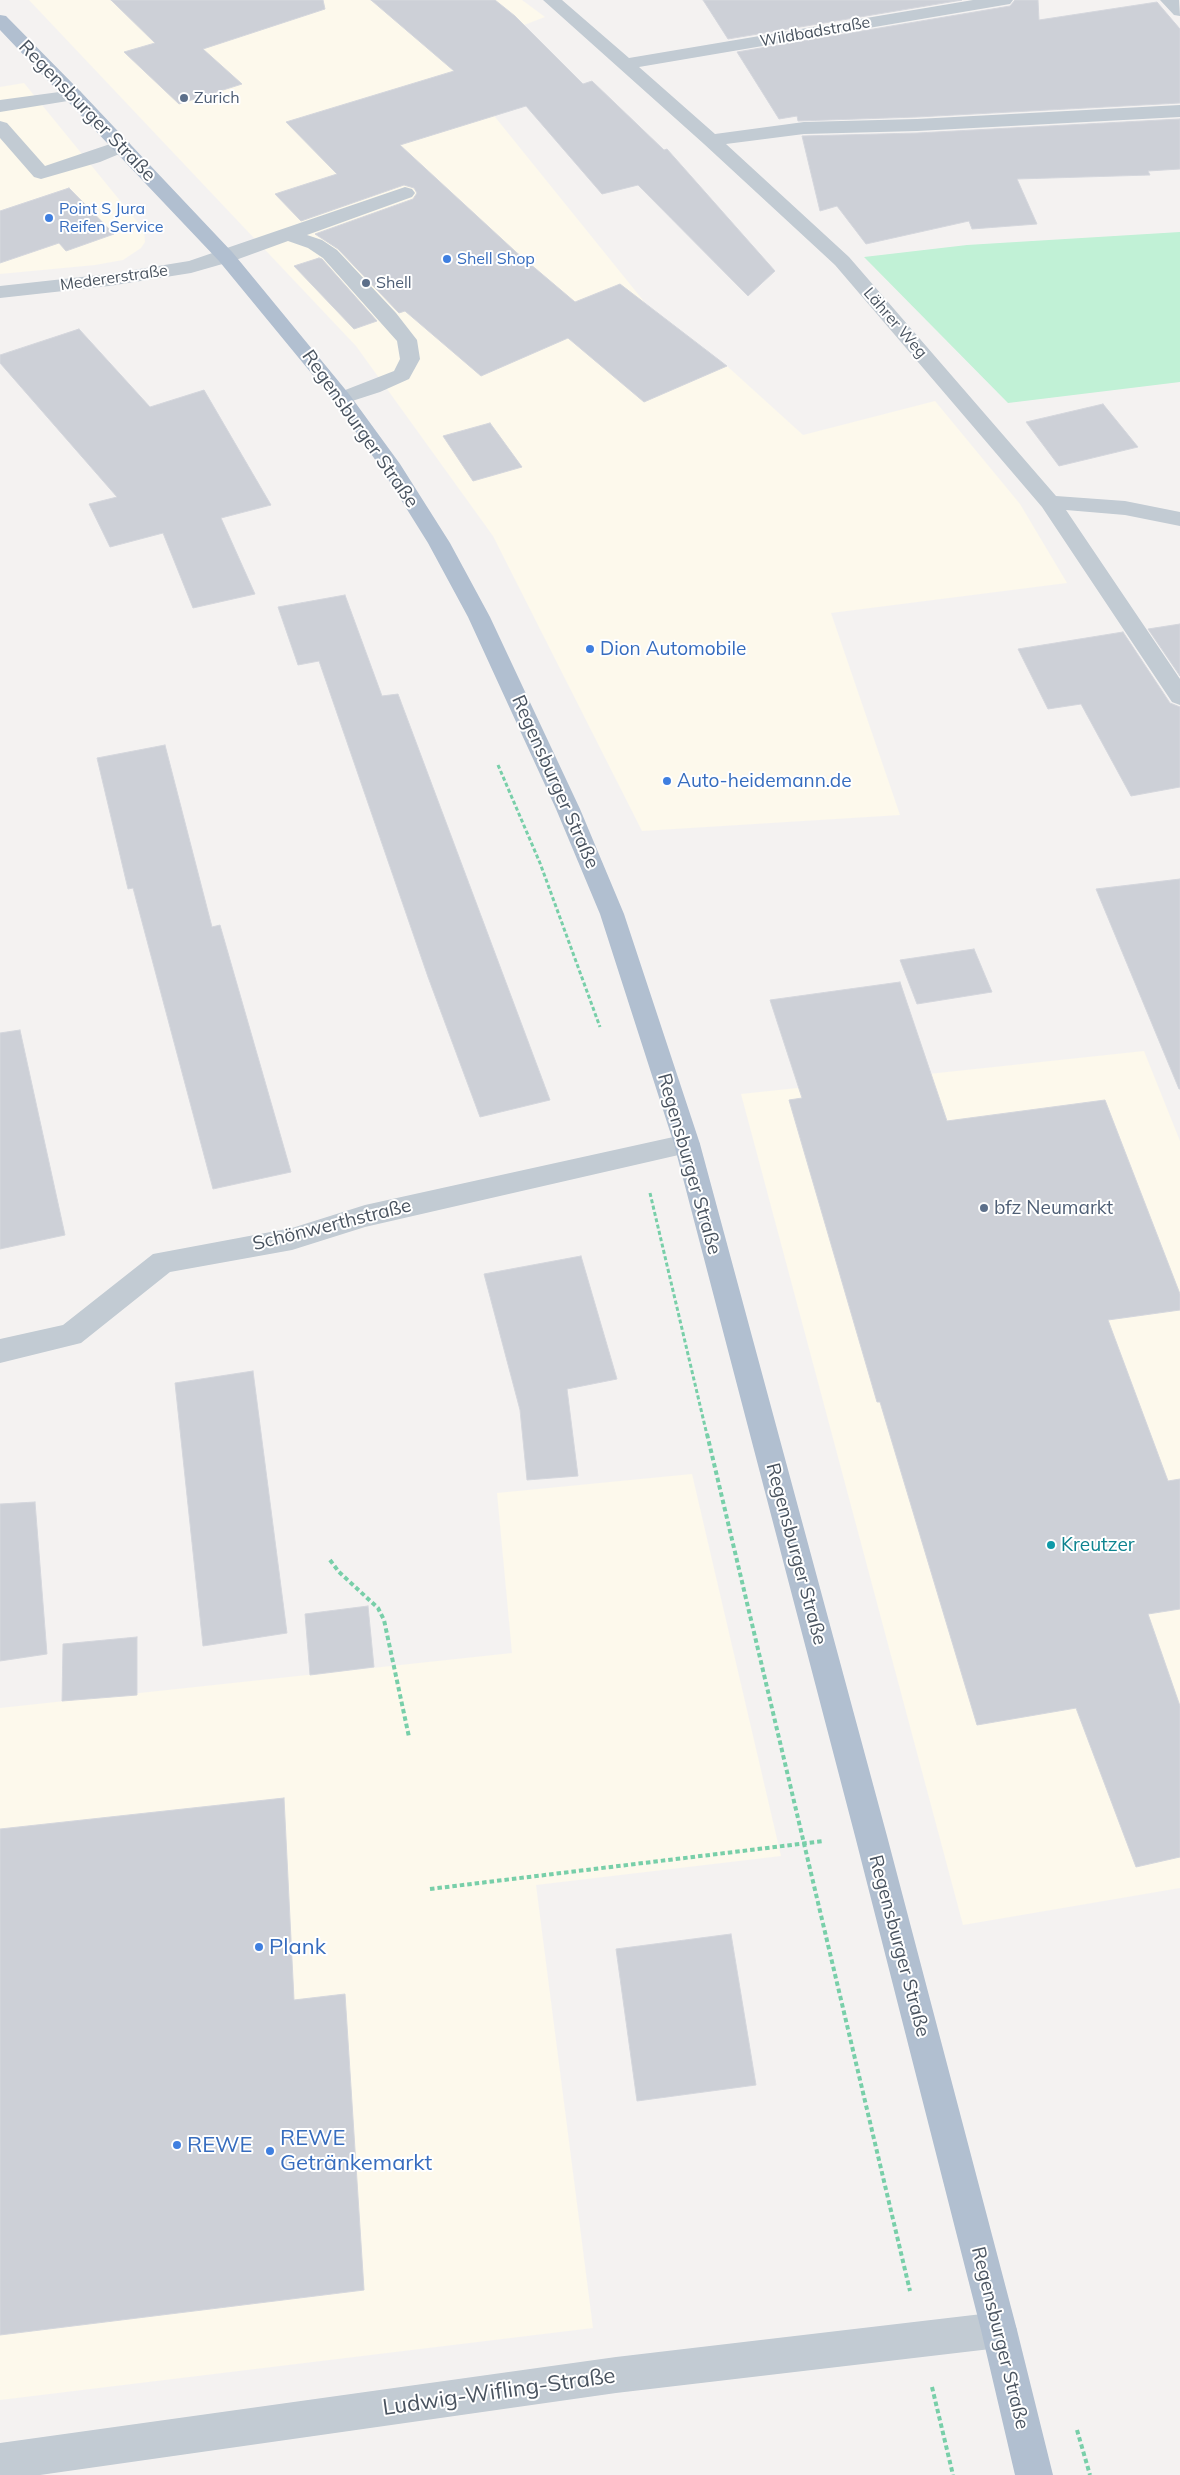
<!DOCTYPE html>
<meta charset="utf-8">
<style>
body{margin:0}
canvas{display:block;background:#f4f2f1}
</style>
<canvas width="1180" height="2475"></canvas>
<script>
const ctx = document.querySelector('canvas').getContext('2d');
ctx.lineJoin = 'round';
function fillPath(path, color) { ctx.fillStyle = color; ctx.fill(path, 'evenodd'); }
const shape = rows => new Path2D(rows.map(r => 'M' + r).join(''));
function stroke(path, color, width, dash) { ctx.strokeStyle = color; ctx.lineWidth = width; ctx.lineCap = dash ? 'butt' : 'round'; ctx.setLineDash(dash || []); ctx.stroke(path); }
function label(font, color, halo, rows, align = 'center') {
  ctx.font = font + ' Mulish,sans-serif'; ctx.lineWidth = 4; ctx.setLineDash([]); ctx.textBaseline = 'middle'; ctx.strokeStyle = halo; ctx.fillStyle = color; for (const [text, x, y, turn = 0] of rows) {
    ctx.save(); ctx.translate(x, y); ctx.rotate((+turn || 0) * Math.PI / 180); ctx.textAlign = isNaN(turn) ? turn : align; if (halo) ctx.strokeText(text, 0, 0); ctx.fillText(text, 0, 0); ctx.restore();
  }
}
const commercial = shape([
 [29,0,522,0,545,17,445,55,646,304,727,366,803,435,935,401,1020,504,1067,583,831,613,900,815,642,831,493,536,356,346],
 [24,83,144,230,145,242,141,248,123,260,95,265,0,274,0,87],
 [1144,1051,1180,1141,1180,1888,963,1925,741,1094],
 [692,1474,781,1856,536,1885,593,2328,0,2400,0,1708,512,1653,497,1493]
]);
const green = shape([
 [1180,232,1180,382,1008,403,864,257,967,245]
]);
const building = shape([
 [111,0,323,0,325,9,203,49,242,84,179,104,124,52,155,43,111,0],
 [371,0,495,0,515,16,583,84,592,81,664,150,667,149,775,271,748,296,638,185,602,194,526,106,400,145,516,252,575,302,620,284,727,366,644,402,568,338,481,376,405,311,399,313,338,249,315,234,413,199,417,193,414,188,404,185,301,221,275,194,337,174,286,122,454,71,371,0],
 [703,0,962,0,728,39,703,0],
 [1015,0,1038,0,1039,20,1157,2,1180,29,1180,103,917,117,798,121,797,116,779,119,737,52,1010,6,1015,0],
 [1180,119,1180,169,1148,171,1150,175,1017,179,1037,224,972,229,969,221,866,244,837,206,820,211,802,136,917,133,1180,119],
 [69,188,114,234,66,251,59,243,0,263,0,211,69,188],
 [319,258,322,259,377,321,354,329,294,266,319,258],
 [79,329,150,407,204,390,271,505,221,518,255,594,193,608,163,533,110,547,89,504,117,497,0,363,0,355,79,329],
 [1103,404,1138,447,1059,466,1026,422,1103,404],
 [490,423,522,467,473,481,443,436,490,423],
 [345,595,382,696,398,694,550,1100,480,1117,428,977,319,661,298,665,278,607,345,595],
 [1180,624,1180,676,1148,629,1180,624],
 [1123,632,1170,703,1180,707,1180,787,1131,796,1081,704,1048,709,1018,649,1123,632],
 [165,745,212,927,220,925,291,1172,213,1189,133,888,128,889,97,758,165,745],
 [1180,879,1180,1089,1179,1089,1096,889,1180,879],
 [974,949,992,992,917,1004,900,960,974,949],
 [900,982,947,1121,1105,1100,1180,1294,1180,1310,1108,1320,1168,1481,1180,1479,1180,1609,1148,1614,1180,1706,1180,1857,1136,1867,1076,1708,977,1725,880,1402,877,1402,789,1100,802,1098,770,1000,900,982],
 [20,1030,65,1235,0,1249,0,1033,20,1030],
 [581,1256,617,1379,567,1389,578,1476,527,1480,520,1410,484,1274,581,1256],
 [253,1371,287,1633,203,1646,175,1383,253,1371],
 [35,1502,47,1654,0,1661,0,1504,35,1502],
 [368,1606,374,1667,310,1675,305,1614,368,1606],
 [137,1637,137,1695,62,1701,63,1644,137,1637],
 [284,1798,294,2000,345,1994,364,2290,0,2335,0,1829,284,1798],
 [731,1934,756,2085,637,2101,616,1949,731,1934]
]);
const pathFar1 = shape([
 [498,765,540,863,600,1027],
 [650,1193,707,1435]
]);
const path = shape([
 [707,1434,910,2291],
 [330,1560,339,1572,378,1608,384,1620,409,1737],
 [430,1889,824,1841],
 [932,2387,953,2475],
 [1077,2430,1090,2475]
]);
const minor = shape([
 [543,0,562,0,629,58,973,0,1013,0,1010,4,1004,5,639,67,715,134,804,122,917,119,1180,105,1180,117,917,131,804,134,726,144,849,257,1056,496,1125,501,1180,512,1180,526,1125,515,1066,510,1180,679,1180,705,1172,702,1042,507,835,265,704,144,543,0],
 [1160,0,1179,0,1180,16,1174,15,1160,0],
 [74,90,80,91,83,95,80,99,0,112,0,100,74,90],
 [0,121,7,123,45,166,122,140,129,142,131,146,129,150,100,162,41,179,34,177,0,138,0,121],
 [405,187,412,189,415,193,412,197,307,235,322,240,337,250,396,313,417,340,420,359,409,379,380,392,349,402,342,404,335,402,332,398,335,394,394,371,400,359,397,341,323,258,308,248,288,241,233,261,191,273,109,286,0,298,0,286,109,274,189,261,405,187],
 [687,1134,696,1137,700,1144,696,1151,365,1227,292,1250,170,1272,81,1343,0,1363,0,1339,63,1325,153,1254,292,1228,365,1205,687,1134],
 [999,2312,1012,2317,1017,2330,1012,2343,999,2348,616,2393,40,2475,0,2475,0,2443,616,2357,999,2312]
]);
const major = shape([
 [0,15,6,16,80,91,233,253,349,394,400,464,450,543,490,617,580,809,624,914,700,1144,887,1836,1017,2330,1053,2475,1015,2475,981,2330,855,1836,674,1144,600,914,556,809,468,617,428,543,383,471,335,402,219,261,0,30,0,15]
]);
const markers = [
 [184,98,5,"#5c6f8a"],
 [49,218,5,"#3f7fe0"],
 [447,259,5,"#3f7fe0"],
 [366,283,5,"#5c6f8a"],
 [590,649,5,"#3f7fe0"],
 [667,781,5,"#3f7fe0"],
 [984,1208,5,"#5c6f8a"],
 [1051,1545,5,"#0f9aa8"],
 [259,1947,5,"#3f7fe0"],
 [177,2145,5,"#3f7fe0"],
 [270,2151,5,"#3f7fe0"]
];
const farStreetnames = [
 ["Wildbadstraße",815,32,-10],
 ["Medererstraße",114,278,-8],
 ["Lährer Weg",895,323,49]
];
const farServicenames = [
 ["Zurich",194,98],
 ["Shell",376,283]
];
const farShopnames = [
 ["Point S Jura",59,209],
 ["Reifen Service",59,227],
 ["Shell Shop",457,259]
];
const streetNames = [
 ["Regensburger Straße",87,111,46],
 ["Regensburger Straße",360,429,55],
 ["Regensburger Straße",555,782,66],
 ["Regensburger Straße",689,1164,74],
 ["Schönwerthstraße",332,1225,-14],
 ["Regensburger Straße",796,1554,75],
 ["Regensburger Straße",899,1946,75],
 ["Regensburger Straße",1000,2338,76]
];
const shopNames = [
 ["Dion Automobile",600,649],
 ["Auto-heidemann.de",677,781]
];
const serviceNames = [
 ["bfz Neumarkt",994,1208]
];
const cultureNames = [
 ["Kreutzer",1061,1545]
];
const nearShopnames = [
 ["Plank",269,1947],
 ["REWE",280,2138],
 ["Getränkemarkt",280,2163],
 ["REWE",187,2145]
];
const nearStreetnames = [
 ["Ludwig-Wifling-Straße",499,2392,-8]
];
fillPath(commercial, '#fdf9ec');
fillPath(green, '#c1f1d6');
fillPath(building, '#cdd0d7');
stroke(building, '#d5d7dd', 1);
stroke(pathFar1, '#78cfa9', 3, [4, 2.5]);
stroke(path, '#78cfa9', 4, [4.5, 3]);
fillPath(minor, '#c2cbd3');
fillPath(major, '#b1bfd0');
for (const [x, y, r, color] of markers) { const dot = new Path2D(); dot.arc(x, y, r, 0, 2 * Math.PI); ctx.fillStyle = color; ctx.fill(dot); stroke(dot, '#fff', 2); }
label('16px', '#49535f', '#fff', farStreetnames);
label('16px', '#4e5e75', '#fff', farServicenames, 'left');
label('16px', '#366cbe', '#fff', farShopnames, 'left');
label('19px', '#49535f', '#fff', streetNames);
label('19px', '#366cbe', '#fff', shopNames, 'left');
label('19px', '#4e5e75', '#fff', serviceNames, 'left');
label('19px', '#0d838f', '#fff', cultureNames, 'left');
label('22px', '#366cbe', '#fff', nearShopnames, 'left');
label('22px', '#49535f', '#fff', nearStreetnames);
</script>
